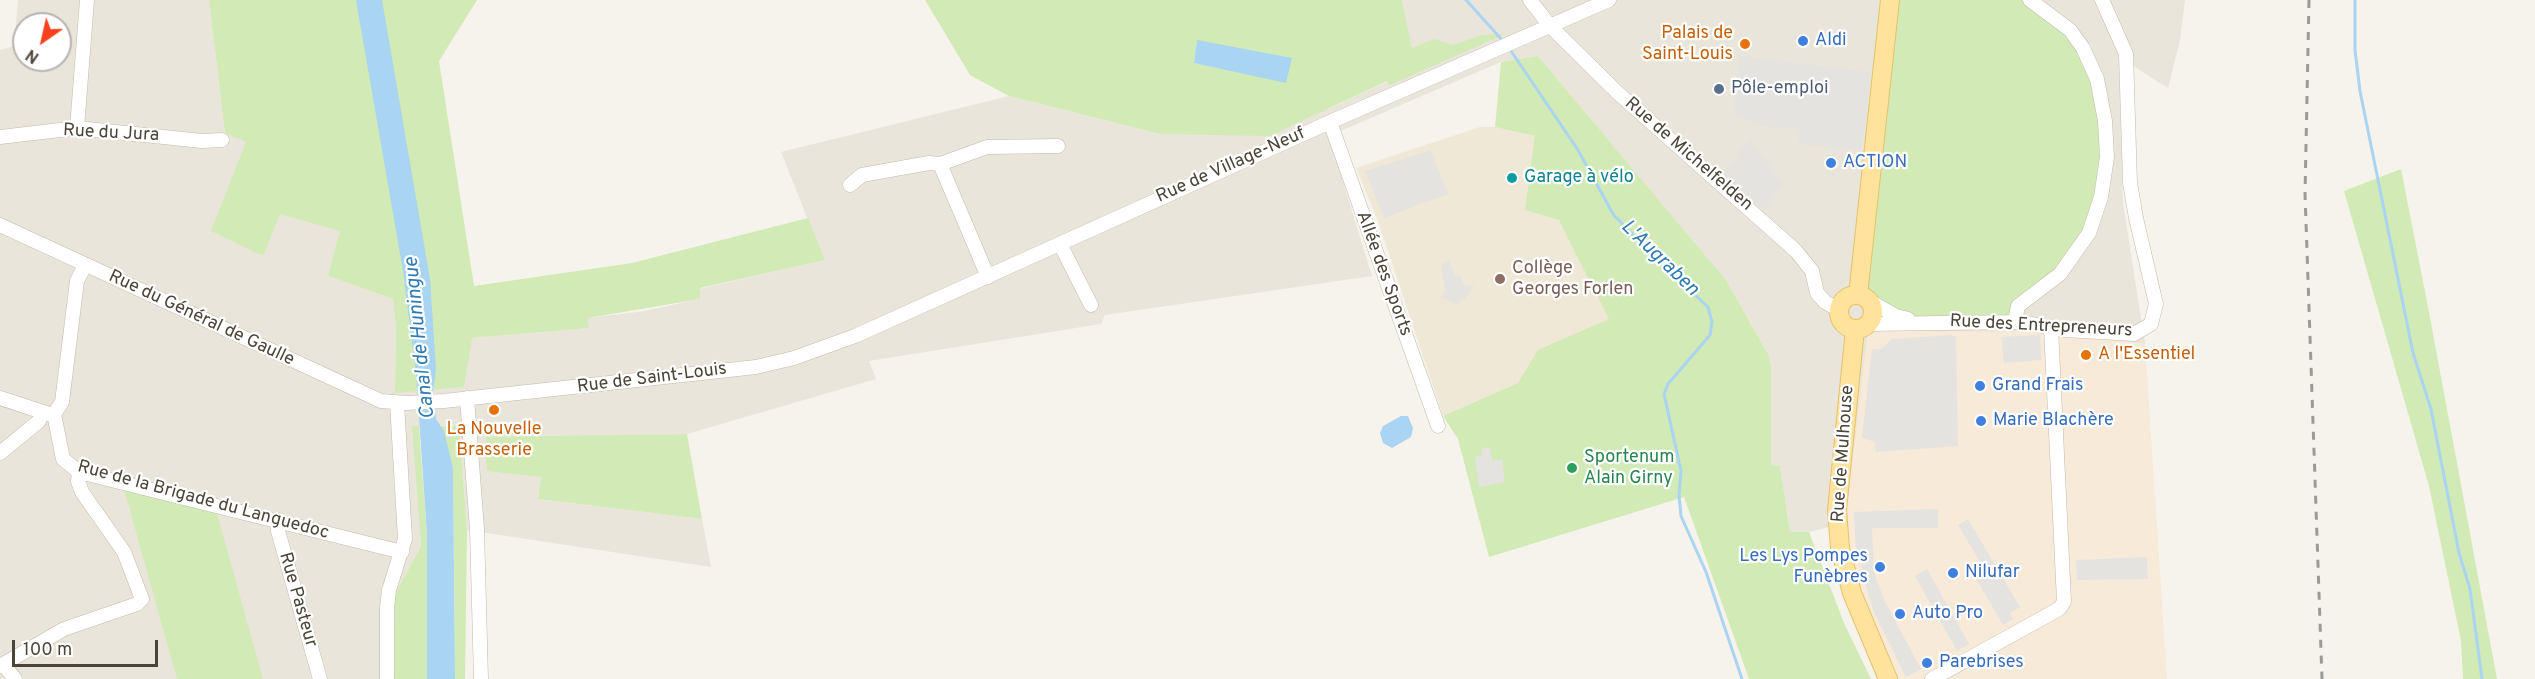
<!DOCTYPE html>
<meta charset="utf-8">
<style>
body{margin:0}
#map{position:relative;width:2535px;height:679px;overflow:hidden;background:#f6f3ec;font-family:Overpass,sans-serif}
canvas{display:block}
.north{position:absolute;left:12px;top:12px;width:60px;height:60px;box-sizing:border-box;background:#fff;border:2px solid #b7b4b0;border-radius:50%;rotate:214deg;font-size:16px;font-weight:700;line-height:24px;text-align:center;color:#4b4439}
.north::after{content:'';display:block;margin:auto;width:21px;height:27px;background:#fc3f1d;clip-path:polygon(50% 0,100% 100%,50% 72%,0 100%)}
.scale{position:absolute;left:12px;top:640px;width:146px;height:27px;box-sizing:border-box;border:3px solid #4b4439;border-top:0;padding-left:8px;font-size:18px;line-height:21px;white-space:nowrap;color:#4b4439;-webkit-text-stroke:4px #fff;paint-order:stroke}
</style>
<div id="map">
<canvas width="2535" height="679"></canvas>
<div class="north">N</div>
<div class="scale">100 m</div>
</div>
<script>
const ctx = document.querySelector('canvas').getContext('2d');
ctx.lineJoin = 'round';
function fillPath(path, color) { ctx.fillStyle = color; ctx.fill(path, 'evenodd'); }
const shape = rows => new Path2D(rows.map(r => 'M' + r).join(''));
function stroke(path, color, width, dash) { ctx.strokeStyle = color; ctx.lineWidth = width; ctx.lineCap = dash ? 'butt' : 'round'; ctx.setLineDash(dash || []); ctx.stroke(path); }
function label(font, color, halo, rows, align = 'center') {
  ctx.font = font + ' Overpass,sans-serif'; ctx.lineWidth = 4.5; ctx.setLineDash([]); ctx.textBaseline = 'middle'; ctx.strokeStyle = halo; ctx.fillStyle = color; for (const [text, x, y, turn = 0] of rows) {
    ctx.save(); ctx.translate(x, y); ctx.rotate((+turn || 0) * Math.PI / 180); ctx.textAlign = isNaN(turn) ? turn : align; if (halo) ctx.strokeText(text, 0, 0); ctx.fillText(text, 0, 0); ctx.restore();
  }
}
const residential = shape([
 [18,0,209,0,225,133,246,141,280,213,341,231,328,276,393,299,396,329,395,392,464,387,471,338,589,328,588,318,645,311,699,299,699,289,824,260,781,152,1009,96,1160,134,1328,109,1416,68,1402,0,2185,0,2180,40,2168,88,2119,57,2123,203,2145,344,2042,332,1845,523,1809,532,1790,532,1780,466,1771,465,1771,366,1768,354,1726,280,1538,56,1501,62,1329,136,1372,276,1105,315,1101,324,869,361,876,379,687,434,486,438,541,477,538,499,702,519,711,567,467,530,459,425,413,426,421,546,395,594,394,679,0,679,0,50,14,46],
 [24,24,60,24,60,60,24,60]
]);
const commercial = shape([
 [1868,330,2042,332,2145,344,2167,679,1895,679,1870,627,1845,523]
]);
const education = shape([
 [1480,127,1495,127,1535,136,1559,220,1647,337,1518,383,1443,416,1378,221,1356,168]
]);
const green = shape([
 [209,0,477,0,439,61,474,286,632,263,808,218,825,260,700,288,700,299,588,318,589,328,472,338,464,387,395,393,396,329,393,299,328,276,340,231,280,214,263,256,211,231,246,142,225,133],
 [925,0,1402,0,1412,48,1434,39,1453,45,1482,35,1505,34,1390,85,1387,81,1270,136,1160,134,1009,96,970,75],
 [1197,41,1286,82,1194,63],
 [1896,0,2030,0,2052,15,2091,64,2107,157,2075,256,2018,306,2015,322,1918,322,1878,302,1866,292],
 [1538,56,1726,280,1768,354,1771,366,1771,465,1780,466,1790,532,1809,532,1844,623,1871,679,1749,679,1684,497,1489,557,1458,439,1443,416,1518,383,1538,350,1609,319,1559,220,1525,210,1535,136,1495,127,1501,62],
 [2401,169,2429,312,2497,679,2463,679,2461,641,2429,486,2344,191],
 [459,425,467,530,465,679,455,679,453,468,440,426],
 [412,426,419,426,427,535,427,679,394,679,395,594,421,546],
 [687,434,702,519,538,499,541,477,487,471,486,437],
 [124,489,216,510,263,679,177,679]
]);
const parking = shape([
 [1739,56,1871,72,1861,150,1798,144,1799,129,1761,126,1733,113],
 [1750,139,1783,183,1765,211,1722,175],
 [1431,150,1448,194,1384,218,1365,171],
 [1449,260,1456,277,1460,275,1464,286,1474,284,1465,300,1461,300,1458,305,1442,297,1445,291,1441,269,1443,263],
 [1951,335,1956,337,1958,446,1876,452,1874,442,1862,437,1872,349,1880,350,1892,339],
 [2040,335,2041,360,2004,363,2001,337],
 [1490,447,1492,461,1502,459,1505,482,1479,487,1475,457,1482,455,1482,448],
 [1938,509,1938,528,1872,528,1874,573,1885,602,1921,669,1906,677,1873,610,1862,572,1861,552,1856,552,1854,512],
 [1968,519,2020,607,2010,613,2013,619,2003,625,1970,568,1980,562,1958,525],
 [2147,557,2148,579,2077,580,2076,560],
 [1927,569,1969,644,1957,651,1915,576]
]);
const water = shape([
 [356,0,382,0,430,279,436,369,433,392,436,419,444,431,453,468,455,679,427,679,427,535,416,373,403,271],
 [1197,40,1292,58,1286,83,1194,63],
 [1401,416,1408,416,1413,428,1411,437,1392,448,1383,443,1380,433,1383,426]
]);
const stream = shape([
 [1466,0,1503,41],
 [2355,0,2355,50,2360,91,2413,353,2431,409,2459,553,2470,589,2482,679],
 [1509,48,1578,150,1613,214,1652,255,1708,307,1712,322,1710,335,1668,384,1664,394,1681,471,1679,495,1681,516,1706,572,1742,679]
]);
const minor = shape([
 [1530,0,1550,26,1618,93,1796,251,1812,271,1817,293,1825,302,1839,310],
 [1330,122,1438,426],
 [77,128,87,0],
 [0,137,77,128,202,141,222,140],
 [940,164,988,277],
 [850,185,862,175,929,163,940,164,987,147,1058,146],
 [0,225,381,401,406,403,444,401,756,367,794,358,855,336,1330,122,1609,0],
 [1060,244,1091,305],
 [1868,300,1896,316,1908,319],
 [2015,322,2018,306,2060,274,2089,233,2101,197,2107,157,2105,121,2097,79,2083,48,2070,30,2030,0],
 [1868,324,2019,322,2065,330,2134,334,2151,324,2156,304,2136,218,2130,183,2126,54,2102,0],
 [0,398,49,414],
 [467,398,477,529,481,679],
 [54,414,63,459,79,472,402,552],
 [54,414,62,402,77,281,85,265],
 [0,453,39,421,42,413],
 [279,520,278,531,320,679],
 [3,664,15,679],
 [0,666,64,629,137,604,142,599,124,552,82,492,78,481,79,472],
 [387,679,387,608,389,590,405,539,397,403],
 [1932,679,2059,609,2064,602,2051,327]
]);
const major = shape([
 [1858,295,1890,0],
 '1839 312a17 17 0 1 1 34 0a17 17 0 1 1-34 0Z',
 [1855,329,1837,510,1840,548,1852,593,1888,679]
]);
const rail = shape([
 [2309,0,2305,194,2322,679]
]);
const markers = [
 [1803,41,6,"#3f7fe0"],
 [1745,44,6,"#e8710a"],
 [1719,89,6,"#5c6f8a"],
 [1831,163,6,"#3f7fe0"],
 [1512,178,6,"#0f9aa8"],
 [1500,279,6,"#8d6e63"],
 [2086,355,6,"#e8710a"],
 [1980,386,6,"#3f7fe0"],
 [494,410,6,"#e8710a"],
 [1981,421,6,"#3f7fe0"],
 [1572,468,6,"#2e9e5b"],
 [1880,567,6,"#3f7fe0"],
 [1953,573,6,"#3f7fe0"],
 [1900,614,6,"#3f7fe0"],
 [1927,663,6,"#3f7fe0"]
];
const foodNames = [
 ["Palais de",1733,34],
 ["Saint-Louis",1733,55],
 ["A l'Essentiel",2098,355,"left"],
 ["La Nouvelle",494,430,"center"],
 ["Brasserie",494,451,"center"]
];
const shopNames = [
 ["Aldi",1815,41],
 ["ACTION",1843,163],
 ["Grand Frais",1992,386],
 ["Marie Blachère",1993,421],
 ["Les Lys Pompes",1868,557,"right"],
 ["Funèbres",1868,578,"right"],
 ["Nilufar",1965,573],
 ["Auto Pro",1912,614],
 ["Parebrises",1939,663]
];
const serviceNames = [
 ["Pôle-emploi",1731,89]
];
const streetNames = [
 ["Rue du Jura",111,134,3],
 ["Rue de Michelfelden",1688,155,41],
 ["Rue de Village-Neuf",1231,166,-24],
 ["Allée des Sports",1383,274,70],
 ["Rue du Général de Gaulle",201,319,25],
 ["Rue des Entrepreneurs",2041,327,3],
 ["Rue de Saint-Louis",652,379,-7],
 ["Rue de Mulhouse",1844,454,-86],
 ["Rue de la Brigade du Languedoc",203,501,15],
 ["Rue Pasteur",297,600,74]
];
const cultureNames = [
 ["Garage à vélo",1524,178]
];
const educationNames = [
 ["Collège",1512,269],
 ["Georges Forlen",1512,290]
];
const leisureNames = [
 ["Sportenum",1584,458],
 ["Alain Girny",1584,479]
];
const waterNames = [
 ["L'Augraben",1659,259,44],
 ["Canal de Huningue",421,338,-96]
];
fillPath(residential, '#eae5da');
fillPath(commercial, '#f7ead8');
fillPath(education, '#efe8d6');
fillPath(green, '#d2eab5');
fillPath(parking, '#e5e3e0');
fillPath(water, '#a9d4f2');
stroke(stream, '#a9d4f2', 3);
stroke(minor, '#c2bbae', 15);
stroke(major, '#e6c16a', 20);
stroke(minor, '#fff', 14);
stroke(major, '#ffe39c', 18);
stroke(rail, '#9a9a9a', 3, [8, 8]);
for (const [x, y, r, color] of markers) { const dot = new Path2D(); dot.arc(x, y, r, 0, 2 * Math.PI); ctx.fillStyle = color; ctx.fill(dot); stroke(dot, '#fff', 2); }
label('18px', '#c56008', '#fff', foodNames, 'right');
label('18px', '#366cbe', '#fff', shopNames, 'left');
label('18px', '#4e5e75', '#fff', serviceNames, 'left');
label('18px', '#4b4439', '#fff', streetNames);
label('18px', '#0d838f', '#fff', cultureNames, 'left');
label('18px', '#785e54', '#fff', educationNames, 'left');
label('18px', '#27864d', '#fff', leisureNames, 'left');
label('italic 20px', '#2e7ab2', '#fff', waterNames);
</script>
